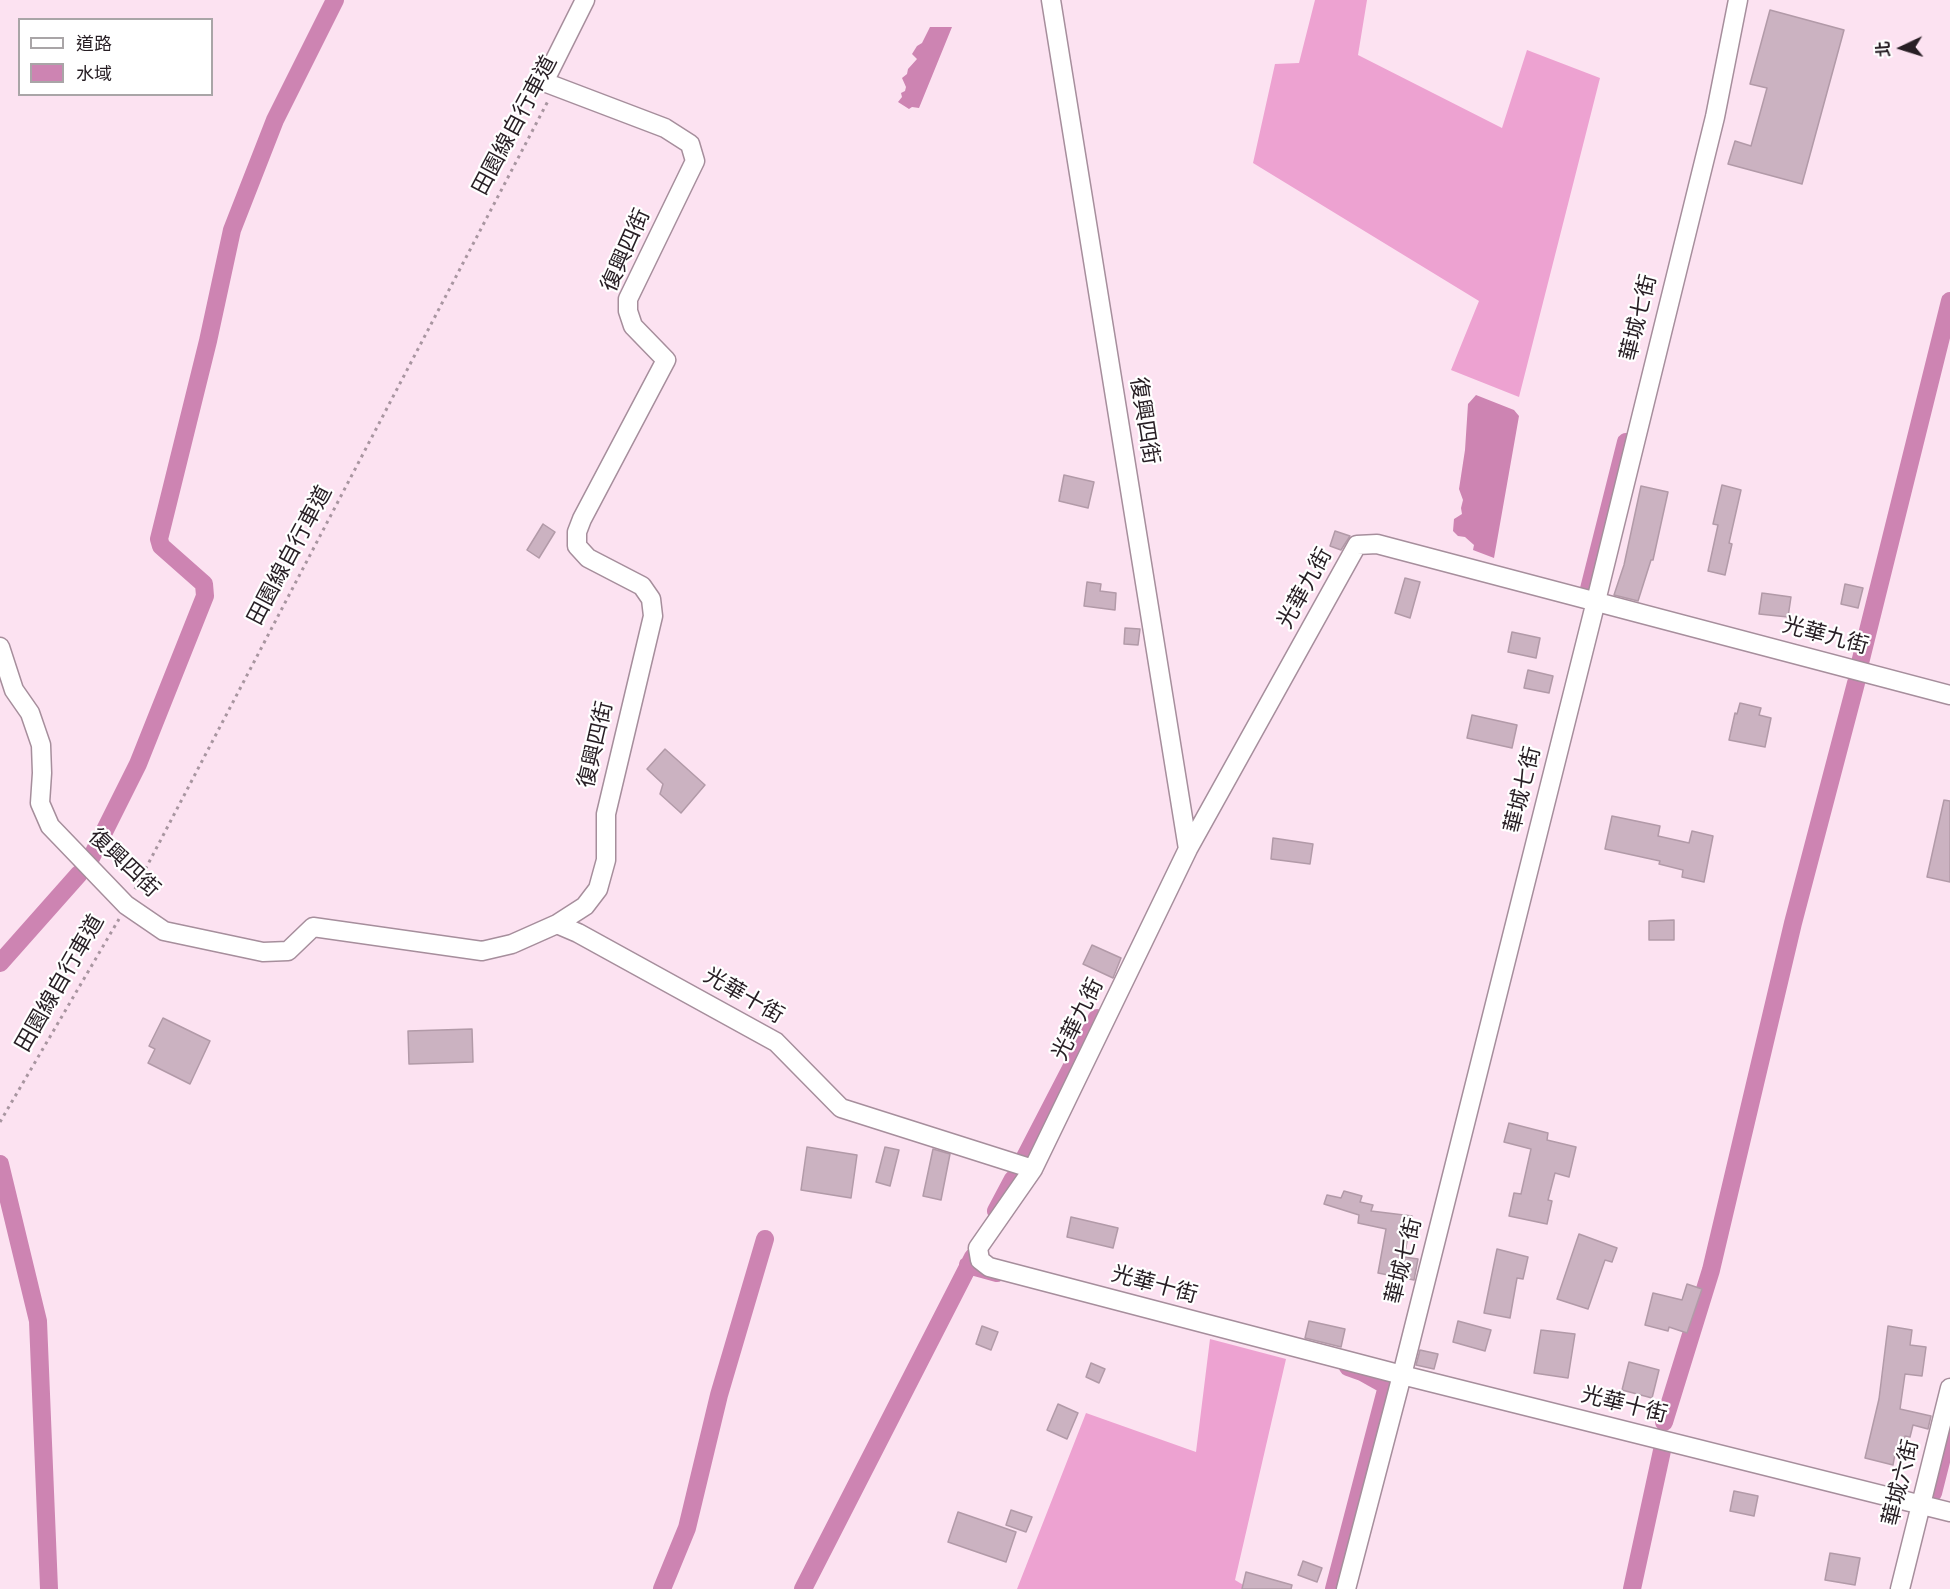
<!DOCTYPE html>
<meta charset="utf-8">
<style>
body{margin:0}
#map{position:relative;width:1950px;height:1589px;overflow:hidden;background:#fce2f1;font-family:Jost,"Noto Sans TC",sans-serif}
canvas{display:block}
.legend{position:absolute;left:18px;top:18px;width:195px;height:78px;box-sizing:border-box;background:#fff;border:2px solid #a9a5a7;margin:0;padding:8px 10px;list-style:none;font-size:18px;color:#271e24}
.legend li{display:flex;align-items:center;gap:12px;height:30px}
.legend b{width:30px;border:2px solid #a9a5a7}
.north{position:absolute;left:1872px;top:18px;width:60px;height:60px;-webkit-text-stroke:4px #fff;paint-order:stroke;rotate:266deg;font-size:16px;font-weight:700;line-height:24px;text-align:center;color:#271e24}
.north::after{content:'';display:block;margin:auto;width:21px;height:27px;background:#271e24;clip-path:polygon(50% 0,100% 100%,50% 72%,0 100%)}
</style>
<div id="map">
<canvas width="1950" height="1589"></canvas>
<ul class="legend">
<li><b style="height:8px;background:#fff"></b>道路</li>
<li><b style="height:16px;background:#cd84b2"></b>水域</li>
</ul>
<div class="north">北</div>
</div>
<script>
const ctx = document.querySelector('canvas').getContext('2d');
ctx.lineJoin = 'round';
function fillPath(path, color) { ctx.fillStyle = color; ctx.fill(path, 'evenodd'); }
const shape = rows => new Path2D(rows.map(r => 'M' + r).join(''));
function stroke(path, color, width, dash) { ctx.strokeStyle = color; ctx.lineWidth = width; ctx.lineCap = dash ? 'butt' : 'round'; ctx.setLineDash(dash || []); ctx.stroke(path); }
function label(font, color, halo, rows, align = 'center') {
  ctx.font = font + ' Jost,"Noto Sans TC",sans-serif'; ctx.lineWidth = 4.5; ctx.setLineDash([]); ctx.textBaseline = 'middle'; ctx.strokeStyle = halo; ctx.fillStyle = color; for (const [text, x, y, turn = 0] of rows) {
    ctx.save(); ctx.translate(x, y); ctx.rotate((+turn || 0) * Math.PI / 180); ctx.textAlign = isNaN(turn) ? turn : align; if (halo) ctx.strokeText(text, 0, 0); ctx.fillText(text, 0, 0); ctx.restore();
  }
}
const forest = shape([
 [1315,0,1367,0,1358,55,1502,128,1527,50,1600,78,1519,397,1451,370,1479,301,1253,163,1275,64,1299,63],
 [1210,1339,1286,1359,1235,1580,1250,1589,1017,1589,1086,1413,1196,1452]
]);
const water = shape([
 [930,27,952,27,919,108,912,107,909,109,898,102,902,97,901,93,905,91,906,87,902,78,907,74,908,69,917,59,912,54,917,46,922,43],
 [1476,395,1514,410,1519,416,1494,558,1473,550,1474,545,1465,537,1458,536,1453,531,1454,519,1462,514,1461,508,1463,500,1459,489,1465,450,1468,404]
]);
const canal = shape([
 [1589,589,1626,442],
 [1860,663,1950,301],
 [89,862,138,764,205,596,204,584,161,546,159,539,208,341,232,230,275,120,335,0],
 [0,963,79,874],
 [1022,1163,1097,1018],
 [0,1164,38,1321,49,1589],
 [996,1211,1013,1179],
 [968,1265,997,1273],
 [1664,1422,1711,1270,1793,923,1856,683],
 [1933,1493,1950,1426],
 [662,1589,687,1528,719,1395,765,1239],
 [803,1589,973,1257],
 [1334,1589,1387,1386,1362,1372,1348,1367],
 [1632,1589,1663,1446]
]);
const building = shape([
 [1770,10,1844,30,1802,184,1728,164,1735,141,1751,146,1767,88,1750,84,1770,10],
 [1064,475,1094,482,1088,508,1059,501,1064,475],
 [1722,485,1741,490,1729,543,1732,544,1725,575,1708,571,1718,525,1713,524,1722,485],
 [1641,486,1668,492,1653,560,1651,560,1638,601,1614,595,1624,565,1641,486],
 [543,524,555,532,539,558,527,550,543,524],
 [1335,531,1350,536,1341,550,1330,546,1335,531],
 [1405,578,1420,582,1410,618,1395,613,1405,578],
 [1087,582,1101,584,1100,591,1116,593,1115,610,1084,606,1087,582],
 [1845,584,1863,588,1858,608,1841,604,1845,584],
 [1762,593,1791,597,1788,617,1759,614,1762,593],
 [1125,628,1140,629,1138,645,1124,644,1125,628],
 [1512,632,1540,638,1536,658,1508,652,1512,632],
 [1528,670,1553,676,1549,693,1524,688,1528,670],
 [1740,703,1761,708,1759,715,1771,718,1765,747,1729,740,1735,713,1737,714,1740,703],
 [1472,715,1517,725,1512,748,1467,738,1472,715],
 [665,749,705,785,681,813,660,794,663,784,647,769,665,749],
 [1944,800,1950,801,1950,882,1927,877,1944,800],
 [1612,816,1660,826,1658,836,1689,843,1692,831,1713,836,1704,882,1682,877,1683,870,1659,864,1660,861,1605,849,1612,816],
 [1273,838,1313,844,1310,864,1271,859,1273,838],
 [1674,920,1674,940,1649,940,1649,921,1674,920],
 [1092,945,1121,958,1113,978,1083,964,1092,945],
 [163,1018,210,1041,190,1084,148,1063,155,1049,149,1046,163,1018],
 [472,1029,473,1062,409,1064,408,1031,472,1029],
 [1509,1123,1548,1133,1547,1140,1576,1147,1569,1177,1555,1173,1548,1200,1552,1201,1547,1224,1509,1216,1514,1193,1521,1194,1531,1149,1504,1142,1509,1123],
 [807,1147,857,1155,851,1198,801,1190,807,1147],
 [885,1147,899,1150,890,1186,876,1182,885,1147],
 [933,1149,950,1154,941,1200,923,1196,933,1149],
 [1344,1191,1362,1196,1360,1202,1373,1205,1371,1211,1412,1216,1404,1257,1418,1259,1414,1280,1378,1273,1386,1229,1358,1223,1359,1215,1324,1204,1327,1195,1341,1198,1344,1191],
 [1071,1217,1118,1228,1113,1248,1067,1237,1071,1217],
 [1579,1234,1617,1248,1612,1262,1605,1260,1588,1309,1557,1299,1579,1234],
 [1497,1249,1528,1257,1523,1279,1517,1278,1510,1318,1484,1313,1497,1249],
 [1687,1284,1702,1289,1687,1333,1669,1327,1668,1331,1645,1325,1653,1293,1682,1300,1687,1284],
 [1309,1321,1345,1329,1341,1347,1305,1338,1309,1321],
 [1458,1321,1491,1330,1485,1351,1453,1342,1458,1321],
 [982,1326,998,1332,991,1350,976,1344,982,1326],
 [1888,1326,1912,1330,1910,1345,1926,1347,1922,1376,1905,1374,1900,1409,1931,1416,1928,1429,1913,1425,1910,1437,1905,1436,1900,1455,1895,1454,1893,1465,1865,1458,1879,1399,1888,1326],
 [1541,1330,1575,1334,1568,1378,1534,1373,1541,1330],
 [1420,1350,1438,1354,1434,1369,1416,1365,1420,1350],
 [1629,1362,1659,1370,1652,1398,1622,1390,1629,1362],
 [1091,1363,1105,1369,1099,1383,1086,1377,1091,1363],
 [1058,1404,1078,1413,1067,1439,1047,1430,1058,1404],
 [1734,1491,1758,1496,1754,1516,1730,1511,1734,1491],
 [1011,1510,1032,1517,1026,1532,1006,1525,1011,1510],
 [958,1512,1016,1532,1006,1562,948,1542,958,1512],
 [1830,1553,1860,1558,1855,1585,1825,1580,1830,1553],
 [1303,1561,1322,1568,1317,1582,1298,1575,1303,1561],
 [1246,1572,1292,1585,1291,1589,1242,1589,1246,1572]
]);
const path = shape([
 [135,889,548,101],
 [0,1122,119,919]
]);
const street = shape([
 [1051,0,1188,849],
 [0,647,14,690,30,713,41,745,42,773,40,803,50,826,126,905,164,931,263,952,288,951,313,927,482,951,512,944,557,924,585,906,598,889,606,860,606,814,653,616,651,599,642,586,588,558,577,546,577,532,582,519,666,360,633,326,628,311,628,299,695,161,690,144,665,128,544,82,585,0],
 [557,924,578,933,776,1042,841,1108,1033,1169,978,1248,980,1260,989,1267,1402,1375,1950,1512],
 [1033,1169,1188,849,1357,545,1377,544,1950,695],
 [1346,1589,1402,1375,1596,601,1715,117,1738,0],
 [1900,1589,1950,1388]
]);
const streetNames = [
 ["田園線自行車道",516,126,-62],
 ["復興四街",627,251,-66],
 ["華城七街",1640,318,-76],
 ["復興四街",1143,421,81],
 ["田園線自行車道",291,556,-62],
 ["光華九街",1306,589,-61],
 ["光華九街",1825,637,15],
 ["復興四街",597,745,-77],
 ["華城七街",1524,790,-76],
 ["復興四街",123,864,43],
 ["田園線自行車道",61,984,-60],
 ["光華十街",743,997,30],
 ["光華九街",1079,1020,-64],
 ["華城七街",1405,1261,-76],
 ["光華十街",1154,1286,15],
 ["光華十街",1624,1406,14],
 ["華城六街",1902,1483,-76]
];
fillPath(forest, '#eda2d1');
fillPath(water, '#cd84b2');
stroke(canal, '#cd84b2', 18);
fillPath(building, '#cbb2c1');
stroke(building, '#b29aa8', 1.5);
stroke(street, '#a68e9c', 21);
stroke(path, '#a895a0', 3, [3, 4.5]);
stroke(street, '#fff', 18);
label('22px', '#271e24', '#fff', streetNames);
</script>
